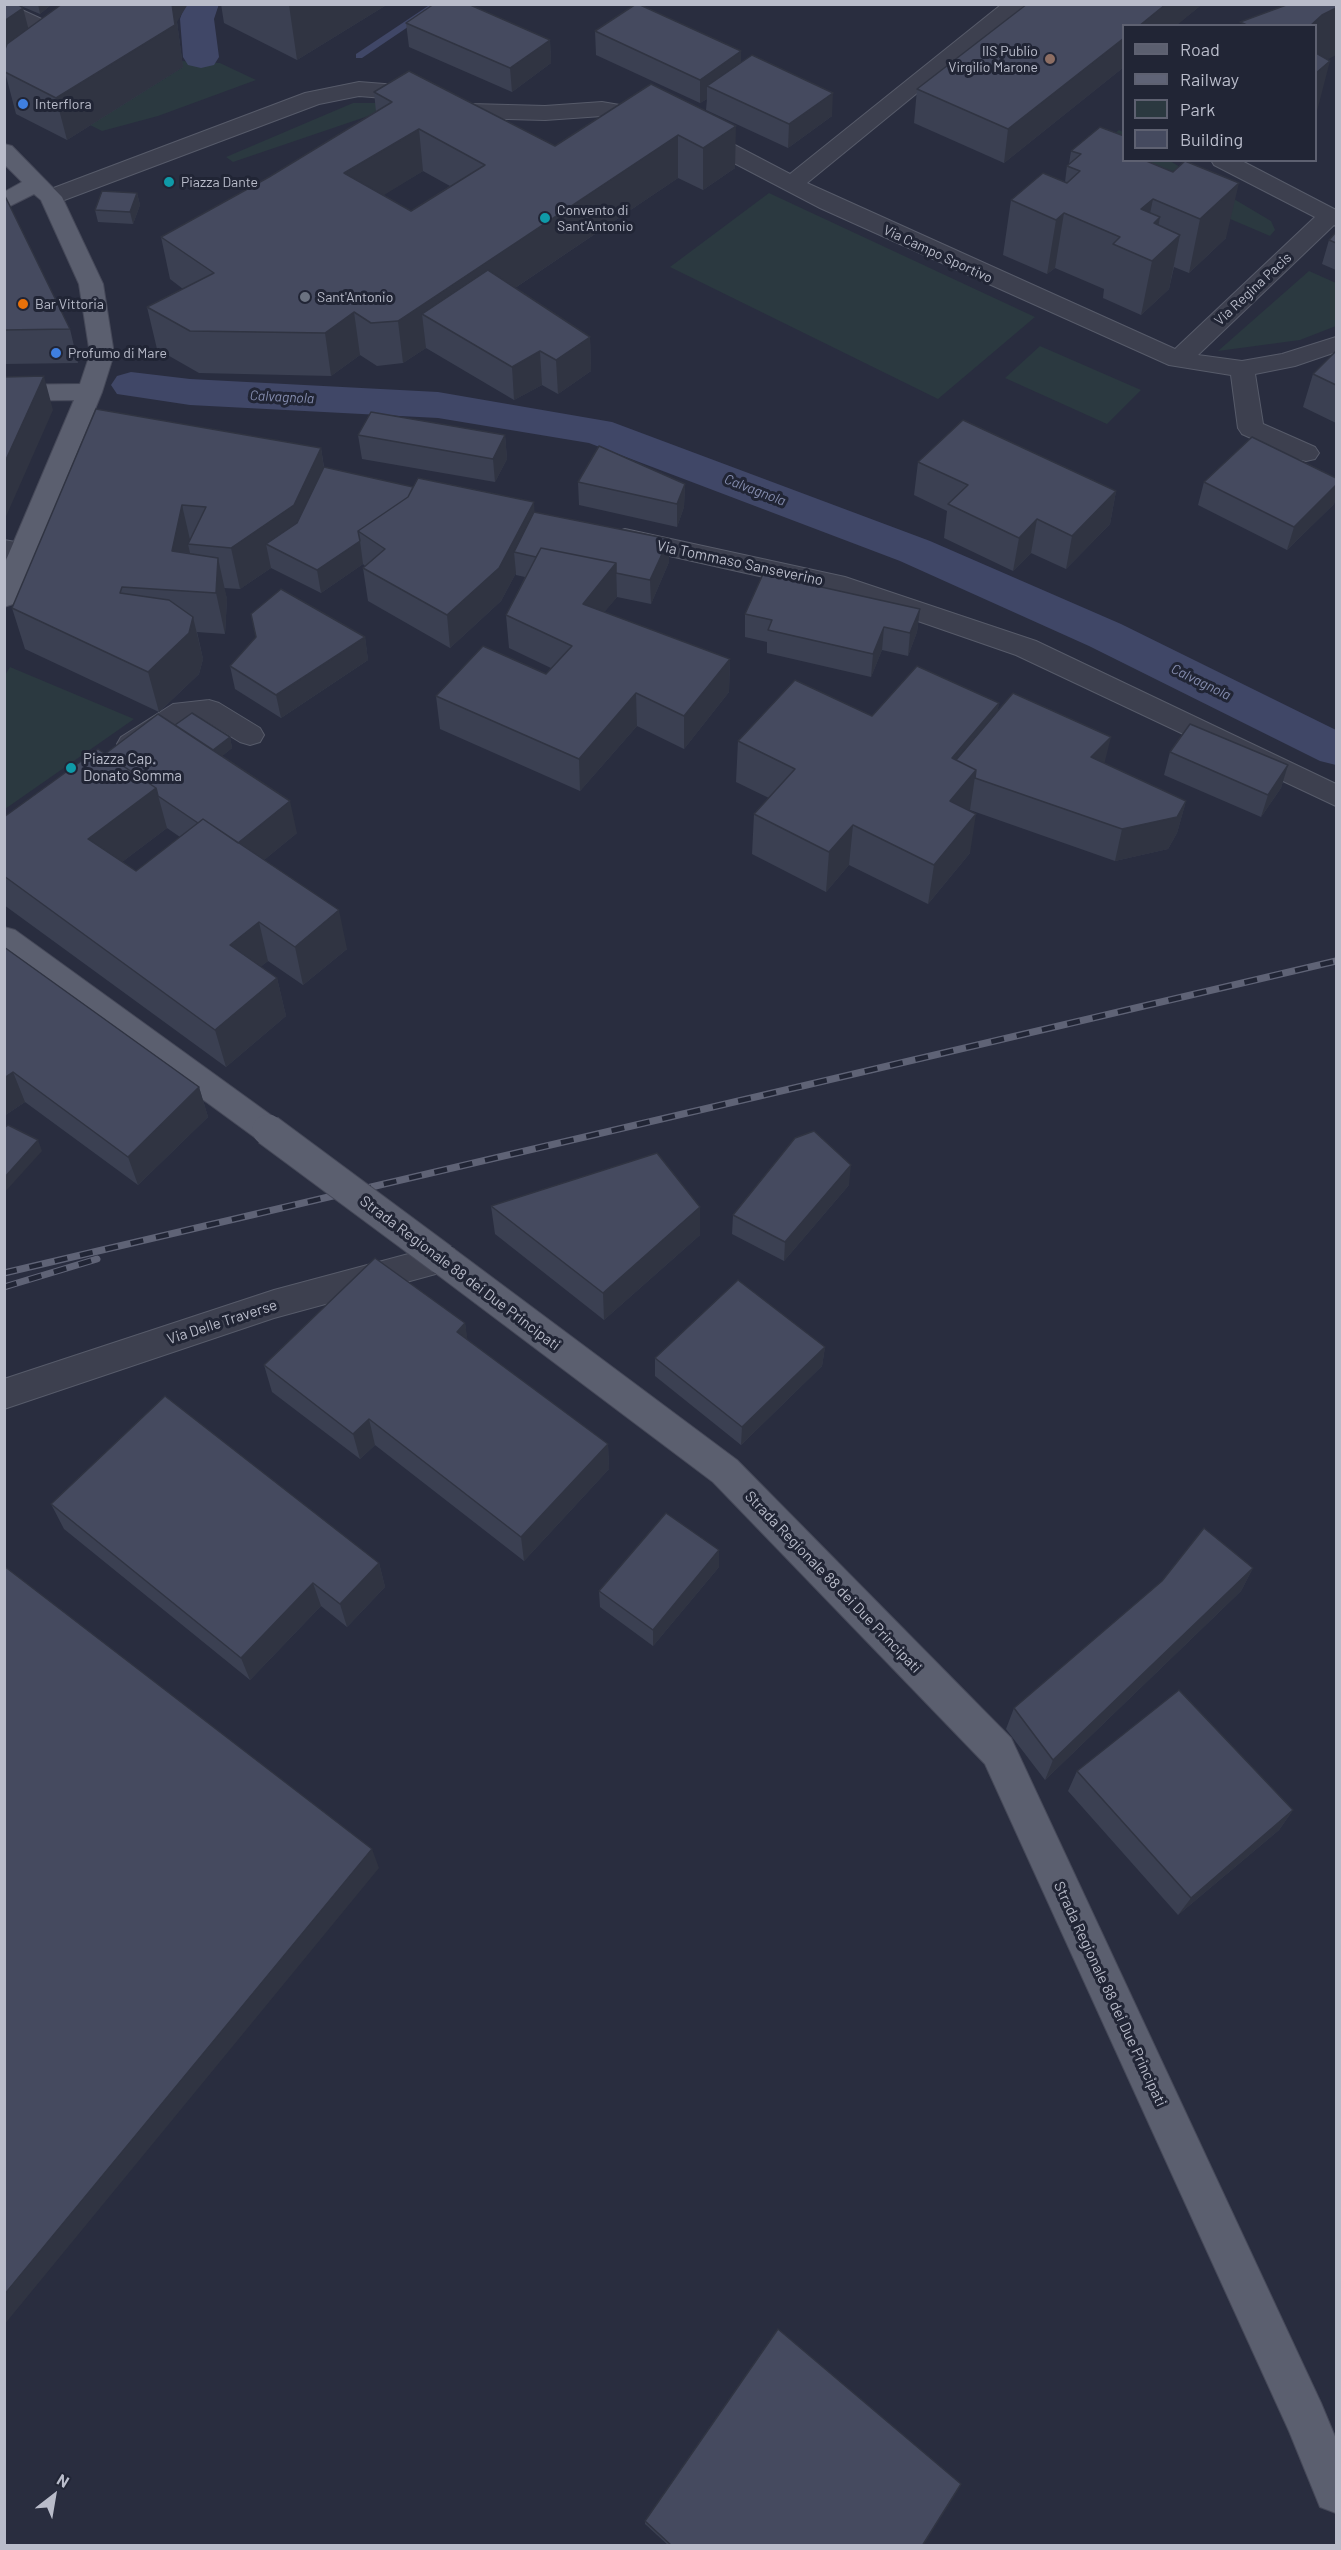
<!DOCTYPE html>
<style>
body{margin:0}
#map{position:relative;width:1341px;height:2550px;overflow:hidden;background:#292d3f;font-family:Barlow,sans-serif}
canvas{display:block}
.frame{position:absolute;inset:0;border:6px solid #b9bcca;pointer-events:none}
.legend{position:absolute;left:1122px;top:24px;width:195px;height:138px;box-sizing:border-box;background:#212535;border:2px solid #5e6171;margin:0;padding:8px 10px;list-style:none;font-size:18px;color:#b9bcca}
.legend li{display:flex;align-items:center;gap:12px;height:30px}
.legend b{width:30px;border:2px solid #5e6171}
.north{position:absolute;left:24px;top:2466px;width:60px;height:60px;-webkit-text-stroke:4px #212535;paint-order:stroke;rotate:31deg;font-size:16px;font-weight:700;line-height:24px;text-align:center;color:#b9bcca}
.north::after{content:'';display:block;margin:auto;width:21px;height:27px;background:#b9bcca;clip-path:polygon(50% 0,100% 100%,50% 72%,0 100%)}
</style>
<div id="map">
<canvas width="1341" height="2550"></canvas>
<div class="frame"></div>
<ul class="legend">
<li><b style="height:8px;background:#5b5f6f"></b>Road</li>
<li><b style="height:8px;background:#5f6376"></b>Railway</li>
<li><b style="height:16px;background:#2b3940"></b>Park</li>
<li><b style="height:16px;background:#454a5f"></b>Building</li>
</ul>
<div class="north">N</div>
</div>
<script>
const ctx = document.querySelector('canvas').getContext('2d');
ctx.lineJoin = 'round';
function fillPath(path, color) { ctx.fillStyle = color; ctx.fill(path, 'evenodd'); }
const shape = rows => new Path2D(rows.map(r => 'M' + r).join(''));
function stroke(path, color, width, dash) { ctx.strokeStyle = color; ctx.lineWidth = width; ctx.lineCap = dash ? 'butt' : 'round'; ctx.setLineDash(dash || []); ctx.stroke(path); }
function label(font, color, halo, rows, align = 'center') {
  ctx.font = font + ' Barlow,sans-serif'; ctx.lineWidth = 6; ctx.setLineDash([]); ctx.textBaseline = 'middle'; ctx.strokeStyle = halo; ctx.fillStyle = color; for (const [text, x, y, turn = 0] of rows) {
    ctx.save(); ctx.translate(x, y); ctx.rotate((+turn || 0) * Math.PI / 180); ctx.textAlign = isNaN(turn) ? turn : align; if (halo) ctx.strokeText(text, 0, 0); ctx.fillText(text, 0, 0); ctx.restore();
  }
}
const green = shape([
 [182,61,220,63,256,80,158,116,102,131,90,125,183,67],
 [353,103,379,103,383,111,233,162,226,157],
 [1119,130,1123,132,1124,160,1170,161,1271,221,1275,230,1270,236,1085,157],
 [769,193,1035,317,938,399,670,267],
 [1309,271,1336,283,1336,326,1300,340,1218,351],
 [1040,346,1141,390,1107,424,1005,378],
 [10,667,134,719,5,809,4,677]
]);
const stream = shape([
 [431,4,442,4,362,58,356,58,356,54,431,4]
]);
const canal = shape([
 [185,4,219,4,214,19,219,57,214,65,201,68,188,65,183,57,180,19,185,4],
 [131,372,190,379,438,392,612,422,930,541,1121,624,1336,730,1336,765,1320,761,1089,646,900,561,589,443,438,418,190,405,117,394,111,385,117,376,131,372]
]);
const minor = shape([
 [4,4,11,5,59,27,62,32,59,37,51,38,43,37,4,17,4,4],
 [1002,4,1026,4,807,183,1175,349,1315,217,1214,165,1211,160,1240,160,1336,210,1336,226,1334,225,1198,355,1242,361,1282,354,1336,337,1336,352,1295,366,1255,374,1263,424,1315,447,1319,453,1315,459,1306,461,1297,459,1242,434,1238,428,1231,375,1169,365,820,208,692,141,650,124,602,116,545,120,471,118,397,99,359,96,319,104,59,202,51,204,43,202,40,197,43,192,305,93,359,82,397,85,471,104,545,106,602,102,655,111,708,131,790,174,1002,4],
 [625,529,845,577,1036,641,1336,784,1336,806,1016,655,840,594,616,544,612,538,616,532,625,529],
 [4,540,33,545,37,551,33,557,24,560,4,558,4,540],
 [209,700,219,703,260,728,264,735,260,742,250,745,240,742,204,720,189,721,141,751,131,754,121,751,117,744,121,737,173,704,209,700],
 [442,1245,454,1249,458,1259,454,1269,274,1318,4,1409,4,1379,274,1290,442,1245]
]);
const major = shape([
 [4,144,12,146,62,197,103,284,114,354,102,392,17,598,13,604,4,607,4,565,74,400,4,401,4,385,80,384,90,354,79,284,41,200,34,194,4,209,4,192,22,182,4,164,4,144],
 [4,927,15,930,279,1121,284,1130,279,1139,268,1143,257,1139,4,954,4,927],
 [442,1245,454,1249,737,1460,1011,1738,1321,2403,1336,2439,1336,2513,1320,2507,1289,2431,985,1764,713,1482,430,1269,426,1259,430,1249,442,1245]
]);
const rail = shape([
 [4,1273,1336,961],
 [4,1287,97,1259]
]);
const majorBridge = shape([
 [268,1130,442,1259]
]);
const wall = shape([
 [4,4,52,4,40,14,21,6,28,28,177,22,183,67,67,140,16,114,5,72],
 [221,4,388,4,297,60,224,23],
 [1200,6,1004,163,914,123,917,89],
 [406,23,550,40,551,63,512,92,409,47],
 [595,31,741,51,741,62,832,116,788,148,706,110,707,99,700,103,596,55],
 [651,84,735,168,703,190,678,178,515,288,590,337,591,371,558,394,542,385,514,400,426,348,403,363,377,366,360,355,331,376,199,373,157,349,147,307,183,289,170,279,161,237,269,177,376,112,374,92,555,146],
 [423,171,450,186,411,211,383,195],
 [1071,151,1149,163,1226,238,1189,273,1174,267,1169,289,1141,315,1103,298,1104,289,1055,268,1047,274,1003,255,1011,200,1065,182,1067,166,1069,164],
 [137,193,140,205,133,224,98,222,95,210],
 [4,194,70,329,78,363,4,364],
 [1336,232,1336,270,1322,264,1329,240],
 [1336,351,1336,423,1303,407,1313,374],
 [96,409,321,448,324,467,413,487,534,502,534,512,669,562,651,604,617,597,604,612,730,659,729,692,684,749,637,726,580,791,440,729,436,696,546,674,551,668,509,648,506,615,525,577,516,575,516,573,501,601,450,648,368,601,363,568,365,566,363,564,321,593,271,568,240,589,224,588,227,599,225,634,197,632,203,659,199,674,159,712,25,649,12,608],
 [358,435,505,435,507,459,495,482,362,459],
 [918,462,1116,491,1110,524,1066,569,1031,553,1013,571,944,538,947,511,914,495],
 [1336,478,1336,496,1334,504,1287,550,1198,505,1204,482],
 [578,482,685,484,684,507,677,527,579,505],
 [920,609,917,632,908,656,882,650,871,677,767,653,767,642,745,637,745,614],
 [256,637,365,637,368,660,281,718,235,689,230,666],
 [999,703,997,712,1105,764,1186,801,1177,833,1168,849,1115,861,970,810,970,853,928,904,849,865,826,892,752,854,754,814,769,798,736,782,738,741,872,716],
 [175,725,230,737,232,748,222,756,297,833,264,860,347,949,303,985,268,961,260,967,277,978,286,1016,226,1067,4,905,4,817,105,754],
 [167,828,180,837,136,871,122,862],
 [1170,752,1288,765,1281,788,1261,817,1164,775],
 [4,947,199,1087,208,1117,138,1185,25,1102,4,1116],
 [849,1185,784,1261,732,1234,733,1215],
 [491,1206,700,1235,604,1320,495,1234],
 [465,1323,467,1340,608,1444,609,1469,524,1561,375,1445,360,1459,272,1392,264,1365],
 [825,1347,822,1366,741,1445,655,1376,655,1358],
 [51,1504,379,1563,385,1587,347,1627,321,1606,250,1680,64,1529],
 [719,1567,653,1646,600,1607,599,1591],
 [1253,1568,1241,1591,1045,1780,1006,1729,1014,1708],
 [1077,1771,1293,1810,1279,1830,1178,1915,1068,1791],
 [645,2521,922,2546,669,2546,645,2524]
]);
const shadedWall = shape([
 [38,4,52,4,40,14],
 [172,4,188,4,177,22,183,67,67,140,56,98],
 [291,4,388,4,297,60,289,5],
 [1166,4,1200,4,1200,6,1176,26,1139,26],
 [23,8,29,31,4,49,4,21],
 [1336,8,1336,55,1316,66,1316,26,1310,26,1322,15],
 [1124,38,1124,67,1004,163,1008,129],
 [550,40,551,63,512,92,510,68],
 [741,51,741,75,707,86,707,99,700,103,700,80],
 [1330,61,1316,115,1316,116,1316,73],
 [833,93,832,116,788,148,789,124],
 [736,126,735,168,703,190,703,148],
 [419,129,423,171,350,216,344,173],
 [678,135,678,178,451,331,422,314,426,348,403,363,398,321],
 [1239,183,1226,238,1189,273,1200,219],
 [137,193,140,205,133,224,130,212],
 [1153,199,1142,253,1141,209],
 [1064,213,1055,268,1047,274,1056,220],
 [1160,217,1152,260,1154,223],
 [1180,235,1169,289,1141,315,1152,261],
 [354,312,360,355,331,376,325,333],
 [590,337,591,371,558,394,556,360],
 [540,351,542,385,514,400,512,367],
 [44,376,53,410,4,521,4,464],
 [505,435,507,459,495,482,493,459],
 [321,448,327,490,301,546,266,544,271,568,240,589,231,548],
 [685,484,684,507,677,527,677,504],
 [1336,485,1336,496,1334,504,1287,550,1294,527],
 [1116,491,1110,524,1066,569,1072,536],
 [534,502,536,535,514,552,516,573,501,601,450,648,447,615],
 [182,505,191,544,188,544,190,553,172,551],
 [1037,519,1031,553,1013,571,1019,538],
 [669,539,669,562,651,604,650,580],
 [360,541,363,564,321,593,317,570],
 [218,558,227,599,225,634,216,593],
 [616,563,617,597,584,637,583,604],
 [920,609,917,632,908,656,910,633],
 [193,617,203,659,199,674,159,712,148,672],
 [884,627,882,650,871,677,873,654],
 [365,637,368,660,281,718,276,695],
 [730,659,729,692,684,749,684,716],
 [636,693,637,726,580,791,579,759],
 [999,703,992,744,967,774,952,758],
 [230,737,232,748,204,771,201,759],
 [1111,737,1103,769,1091,757],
 [1288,765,1281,788,1261,817,1268,795],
 [976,770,970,810,944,841,950,801],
 [156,788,167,828,101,878,88,839],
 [290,801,297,833,241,879,233,847],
 [1186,801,1177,833,1168,849,1115,861,1122,829],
 [976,814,970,853,928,904,934,865],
 [853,825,849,865,826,892,829,852],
 [339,910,347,949,303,985,295,947],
 [259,922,268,961,239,984,230,945],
 [277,978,286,1016,226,1067,215,1030],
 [13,1072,25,1102,4,1116,4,1078],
 [199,1087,208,1117,138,1185,128,1157],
 [38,1140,42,1151,4,1193,4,1178],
 [851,1165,849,1185,784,1261,785,1242],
 [700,1207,700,1235,604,1320,603,1293],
 [465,1323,469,1350,457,1332],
 [825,1347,822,1366,741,1445,742,1427],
 [369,1419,375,1445,360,1459,353,1434],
 [608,1444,609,1469,524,1561,521,1537],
 [719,1550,719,1567,653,1646,653,1630],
 [379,1563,385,1587,347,1627,340,1604],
 [1253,1568,1241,1591,1045,1780,1053,1760],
 [313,1583,321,1606,250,1680,241,1658],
 [1293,1810,1279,1830,1178,1915,1191,1898],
 [372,1849,379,1868,4,2325,4,2295]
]);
const building = shape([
 [4,4,17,4,23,8,4,21,4,4],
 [62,4,172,4,175,25,56,98,5,72,4,52,7,44,62,4],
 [434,4,468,4,550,40,510,68,406,23,434,4],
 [636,4,638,4,741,51,700,80,595,31,636,4],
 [1027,4,1166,4,1139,26,1124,26,1124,38,1008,129,917,89,1027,4],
 [1289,4,1336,4,1336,8,1322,15,1310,26,1249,26,1240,22,1289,4],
 [1316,53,1330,61,1316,73,1316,53],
 [752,55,833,93,789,124,707,86,752,55],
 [409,71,555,146,651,84,736,126,703,148,678,135,398,321,371,323,354,312,325,333,190,331,147,307,214,273,161,237,269,177,392,102,374,92,409,71],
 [419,129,485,165,411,211,344,173,419,129],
 [1100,127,1124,136,1124,160,1144,160,1173,172,1185,161,1239,183,1200,219,1153,199,1141,209,1160,217,1154,223,1180,235,1152,261,1113,244,1120,237,1064,213,1056,220,1011,200,1043,173,1067,183,1080,171,1067,166,1081,154,1071,151,1100,127],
 [102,191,137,193,130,212,95,210,102,191],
 [4,194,70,329,4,330,4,194],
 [1336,232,1336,243,1329,240,1336,232],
 [488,270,590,337,556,360,540,351,512,367,422,314,488,270],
 [1336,351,1336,385,1313,374,1336,351],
 [44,376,4,464,4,377,44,376],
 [96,409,321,448,294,505,231,548,188,544,206,507,182,505,172,551,218,558,216,593,122,587,120,593,169,600,193,617,189,633,148,672,12,608,96,409],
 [371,412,505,435,493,459,358,435,371,412],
 [963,420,1116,491,1072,536,1037,519,1019,538,948,504,968,485,918,462,963,420],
 [1252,437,1336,478,1336,485,1294,527,1204,482,1252,437],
 [599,446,685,484,677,504,578,482,599,446],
 [324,467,413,487,408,497,358,531,360,541,317,570,266,544,297,523,324,467],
 [418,478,534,502,499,568,447,615,363,568,385,549,358,531,408,497,418,478],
 [534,512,669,539,650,580,616,573,616,563,541,548,536,557,514,552,534,512],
 [541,548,616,563,583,604,730,659,684,716,636,693,579,759,436,696,483,646,546,674,572,646,506,615,541,548],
 [763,574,920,609,910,633,884,627,873,654,768,630,772,620,745,614,763,574],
 [281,589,365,637,276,695,230,666,256,637,251,614,281,589],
 [917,666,999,703,952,758,976,770,950,801,976,814,934,865,853,825,829,852,754,814,795,769,738,741,795,680,872,716,917,666],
 [1013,693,1111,737,1091,757,1186,801,1177,817,1122,829,975,778,976,770,956,760,1013,693],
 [192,713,230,737,213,750,175,725,192,713],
 [158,714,290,801,238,843,203,819,198,823,158,796,156,788,105,754,158,714],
 [1190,724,1288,765,1268,795,1170,752,1190,724],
 [98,749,156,788,88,839,136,871,203,819,339,910,295,947,259,922,230,945,277,978,215,1030,4,876,4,817,98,749],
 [4,947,199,1087,128,1157,13,1072,4,1078,4,947],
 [8,1125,38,1140,4,1178,4,1128,8,1125],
 [814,1131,851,1165,785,1242,733,1215,795,1138,814,1131],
 [657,1153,700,1207,603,1293,491,1206,657,1153],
 [375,1258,465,1323,457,1332,608,1444,521,1537,369,1419,353,1434,264,1365,375,1258],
 [738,1280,825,1347,742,1427,655,1358,738,1280],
 [165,1396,379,1563,340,1604,313,1583,241,1658,51,1504,165,1396],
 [666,1513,719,1550,653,1630,599,1591,666,1513],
 [1204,1528,1253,1568,1053,1760,1014,1708,1162,1581,1204,1528],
 [4,1566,372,1849,4,2295,4,1566],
 [1179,1690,1293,1810,1191,1898,1077,1771,1179,1690],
 [778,2329,961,2484,922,2546,672,2546,645,2521,778,2329]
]);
const markers = [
 [1050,59,6,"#8d6e63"],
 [23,104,6,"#3f7fe0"],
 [169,182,6,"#0f9aa8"],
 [545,218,6,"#0f9aa8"],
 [305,297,6,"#6b7280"],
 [23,304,6,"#e8710a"],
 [56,353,6,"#3f7fe0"],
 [71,768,6,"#0f9aa8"]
];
const farPoinames = [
 ["IIS Publio",1038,51,"right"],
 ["Virgilio Marone",1038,67,"right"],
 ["Interflora",35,104],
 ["Piazza Dante",181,182],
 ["Convento di",557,210],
 ["Sant'Antonio",557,226],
 ["Sant'Antonio",317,297],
 ["Bar Vittoria",35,304],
 ["Profumo di Mare",68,353]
];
const farStreetnames = [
 ["Via Campo Sportivo",938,254,25],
 ["Via Regina Pacis",1253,289,-43]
];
const farWaternames = [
 ["Calvagnola",282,397,3],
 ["Calvagnola",755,490,21],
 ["Calvagnola",1201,682,26]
];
const streetNames = [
 ["Via Tommaso Sanseverino",740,563,12],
 ["Strada Regionale 88 dei Due Principati",460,1273,37],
 ["Via Delle Traverse",222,1322,-18],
 ["Strada Regionale 88 dei Due Principati",833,1582,46],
 ["Strada Regionale 88 dei Due Principati",1110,1994,65]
];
const poiNames = [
 ["Piazza Cap.",83,759],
 ["Donato Somma",83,776]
];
fillPath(green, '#2b3940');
fillPath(stream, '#404767');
fillPath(canal, '#404767');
stroke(minor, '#575b6a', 2);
stroke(major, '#464959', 2);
fillPath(minor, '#3d404f');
fillPath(major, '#5b5f6f');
stroke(rail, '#5f6376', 7);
stroke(rail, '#212535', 4.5, [13]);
stroke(majorBridge, '#464959', 33, []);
stroke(majorBridge, '#5b5f6f', 31);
fillPath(wall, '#3b4052');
fillPath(shadedWall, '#303442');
fillPath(building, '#454a5f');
stroke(building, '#303442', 1.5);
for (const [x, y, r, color] of markers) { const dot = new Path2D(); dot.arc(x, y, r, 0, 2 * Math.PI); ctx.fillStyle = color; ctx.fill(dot); stroke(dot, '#212535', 2); }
label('14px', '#b9bcca', '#212535', farPoinames, 'left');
label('14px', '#b9bcca', '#212535', farStreetnames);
label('italic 14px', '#848cae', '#212535', farWaternames);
label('15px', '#b9bcca', '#212535', streetNames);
label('15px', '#b9bcca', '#212535', poiNames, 'left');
</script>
